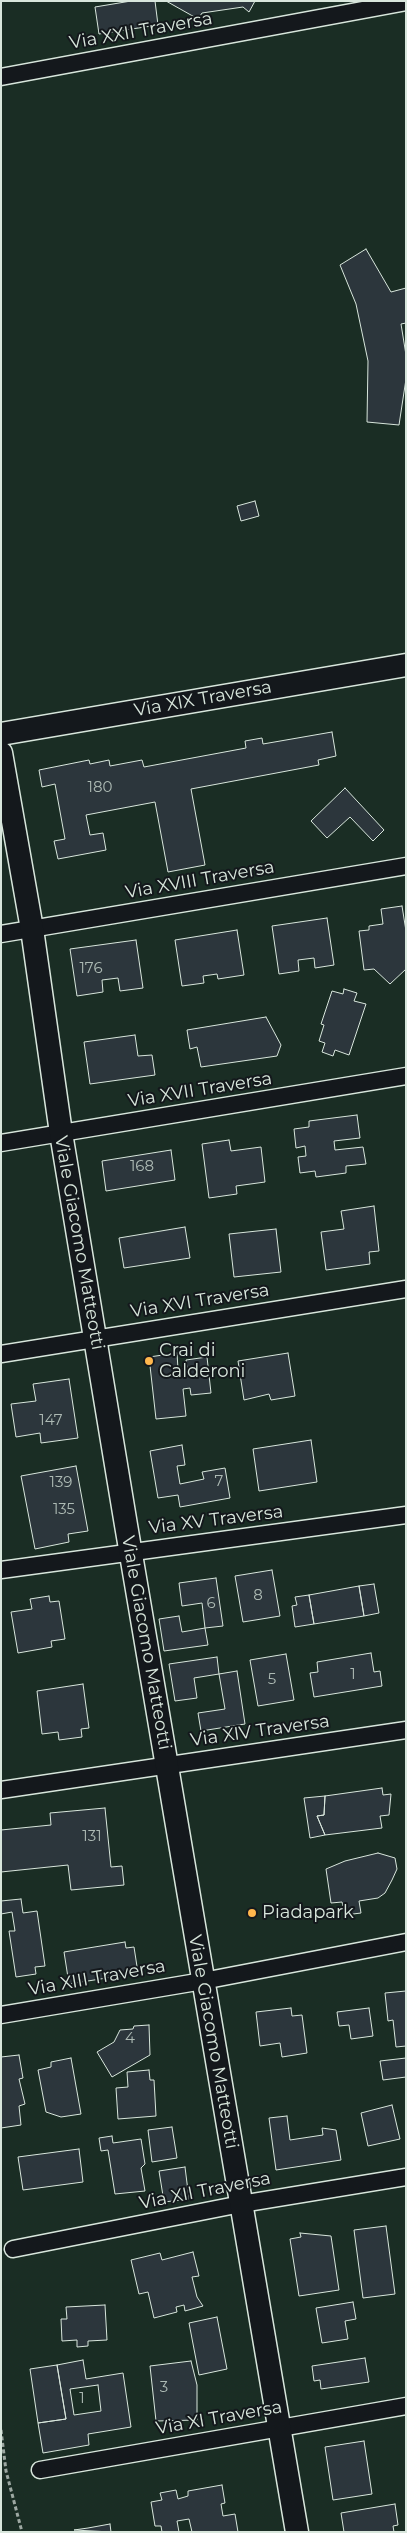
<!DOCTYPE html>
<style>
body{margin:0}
#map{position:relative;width:407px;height:2533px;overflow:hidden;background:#14181c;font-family:Montserrat,sans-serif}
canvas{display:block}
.frame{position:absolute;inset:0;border:2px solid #d8e6dc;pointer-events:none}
</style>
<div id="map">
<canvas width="407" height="2533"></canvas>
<div class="frame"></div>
</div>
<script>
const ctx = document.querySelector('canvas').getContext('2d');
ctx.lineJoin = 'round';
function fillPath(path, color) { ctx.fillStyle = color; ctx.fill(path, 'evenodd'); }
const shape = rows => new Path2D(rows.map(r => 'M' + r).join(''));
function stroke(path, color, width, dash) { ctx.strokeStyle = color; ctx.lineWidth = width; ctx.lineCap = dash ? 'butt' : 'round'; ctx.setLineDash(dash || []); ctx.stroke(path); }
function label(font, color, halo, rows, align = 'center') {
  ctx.font = font + ' Montserrat,sans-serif'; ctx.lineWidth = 4; ctx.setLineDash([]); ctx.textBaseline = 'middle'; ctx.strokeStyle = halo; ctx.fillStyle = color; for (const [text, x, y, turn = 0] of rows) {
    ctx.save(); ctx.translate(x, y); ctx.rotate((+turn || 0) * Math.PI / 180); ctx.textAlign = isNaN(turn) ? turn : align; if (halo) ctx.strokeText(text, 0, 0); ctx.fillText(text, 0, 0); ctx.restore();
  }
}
const green = shape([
 [1,1,406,1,406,2532,1,2532,1,1]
]);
const building = shape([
 [155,1,158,25,99,34,95,7,131,1,155,1],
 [166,1,255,1,249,12,243,7,202,13,198,19,166,1],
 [366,249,391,292,406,288,406,323,401,324,406,355,406,379,399,425,367,422,368,361,356,304,340,265,366,249],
 [255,501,259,516,241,521,237,506,255,501],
 [332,732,336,756,318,760,319,765,191,789,205,865,168,872,155,802,86,815,90,835,103,833,106,850,58,859,54,841,65,839,55,784,42,787,39,770,89,760,90,764,109,760,110,766,142,760,144,767,246,748,245,741,262,738,263,744,332,732],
 [345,788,384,830,373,841,350,817,327,838,311,821,345,788],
 [402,906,406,931,406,969,390,984,374,969,364,970,359,931,369,930,369,926,383,924,381,909,402,906],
 [327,918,334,965,315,968,314,958,298,960,299,971,279,974,272,926,327,918],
 [237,930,244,975,218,979,217,974,203,976,204,983,182,986,175,940,237,930],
 [136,940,143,988,120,991,118,978,102,980,103,992,77,996,70,949,136,940],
 [344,989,357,993,354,1001,366,1004,349,1055,335,1050,333,1056,322,1052,325,1043,319,1041,324,1025,321,1024,332,991,343,994,344,989],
 [266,1017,281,1045,277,1056,201,1067,197,1047,190,1049,187,1030,266,1017],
 [135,1035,138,1056,152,1055,155,1075,90,1084,84,1042,135,1035],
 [357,1115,360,1138,334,1141,335,1150,363,1147,366,1164,346,1166,346,1173,316,1177,315,1171,300,1173,298,1157,306,1156,305,1146,296,1148,294,1129,309,1127,309,1121,357,1115],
 [229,1140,231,1151,261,1147,265,1182,236,1186,237,1194,209,1198,202,1144,229,1140],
 [171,1150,175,1180,106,1191,102,1161,171,1150],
 [374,1206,379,1251,369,1252,370,1264,326,1270,321,1232,344,1229,341,1211,374,1206],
 [185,1227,190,1258,124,1268,119,1238,185,1227],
 [276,1229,281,1272,234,1277,229,1234,276,1229],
 [177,1353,178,1369,187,1368,186,1360,207,1357,211,1393,191,1395,190,1388,183,1389,186,1416,156,1419,149,1357,177,1353],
 [288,1353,295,1396,271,1400,269,1394,244,1400,238,1361,288,1353],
 [69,1379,78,1438,41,1443,40,1433,16,1437,11,1404,36,1401,33,1384,69,1379],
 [311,1440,317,1482,259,1491,253,1449,311,1440],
 [182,1445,185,1465,177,1466,180,1484,204,1479,202,1472,225,1468,230,1498,180,1507,178,1495,158,1498,150,1451,182,1445],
 [76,1466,88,1531,68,1534,69,1542,35,1549,21,1476,76,1466],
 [272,1570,280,1616,243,1622,235,1576,272,1570],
 [216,1578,223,1626,205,1628,202,1603,182,1606,179,1583,216,1578],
 [374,1584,379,1613,364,1616,359,1586,374,1584],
 [359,1586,364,1616,314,1624,309,1595,359,1586],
 [309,1595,314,1624,295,1627,292,1606,297,1605,295,1597,309,1595],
 [49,1596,50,1602,59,1601,65,1639,51,1641,52,1647,18,1653,11,1612,32,1609,30,1599,49,1596],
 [179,1616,182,1632,205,1628,208,1645,164,1651,159,1619,179,1616],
 [371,1653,374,1672,380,1671,382,1686,314,1697,310,1673,318,1672,317,1662,371,1653],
 [286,1654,294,1700,258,1706,250,1660,286,1654],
 [217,1657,219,1674,194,1678,197,1698,175,1701,169,1664,217,1657],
 [237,1671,245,1724,201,1731,198,1713,225,1709,219,1674,237,1671],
 [83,1684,89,1728,81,1729,82,1737,59,1740,58,1732,42,1734,37,1691,83,1684],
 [382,1788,383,1795,391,1794,389,1815,380,1816,382,1828,325,1835,317,1816,324,1815,325,1796,382,1788],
 [325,1796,324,1815,317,1816,325,1835,310,1838,304,1798,325,1796],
 [105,1808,111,1867,122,1866,124,1885,71,1890,68,1865,1,1872,1,1830,51,1825,50,1813,105,1808],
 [378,1853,395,1858,397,1869,392,1880,385,1893,378,1898,359,1901,361,1913,345,1915,342,1902,331,1903,326,1869,345,1861,378,1853],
 [21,1899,23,1913,37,1911,45,1966,35,1967,36,1974,16,1977,9,1931,15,1931,12,1912,1,1914,1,1901,21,1899],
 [125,1942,126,1948,134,1947,138,1973,69,1984,64,1952,125,1942],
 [406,1991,406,2046,396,2047,393,2020,388,2021,385,1993,406,1991],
 [291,2008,292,2016,302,2015,307,2053,282,2057,280,2043,260,2046,256,2012,291,2008],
 [369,2008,373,2036,351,2039,349,2025,339,2026,337,2012,369,2008],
 [149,2025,150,2055,112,2077,97,2052,114,2042,120,2030,133,2029,134,2026,149,2025],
 [19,2055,23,2078,19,2079,25,2104,19,2106,21,2125,1,2128,1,2057,19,2055],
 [71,2058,81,2114,61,2117,46,2112,38,2070,51,2067,51,2062,71,2058],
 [406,2058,406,2077,383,2080,380,2061,406,2058],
 [149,2070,150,2080,154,2080,156,2116,118,2119,116,2088,128,2087,127,2072,149,2070],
 [392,2105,400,2139,368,2146,361,2113,392,2105],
 [287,2116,290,2140,323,2135,322,2128,336,2130,341,2160,276,2170,269,2118,287,2116],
 [172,2127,177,2158,152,2162,148,2130,172,2127],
 [112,2136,113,2143,141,2139,145,2164,141,2168,145,2191,115,2194,108,2150,101,2151,99,2138,112,2136],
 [79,2149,83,2182,23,2190,18,2157,79,2149],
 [185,2167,189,2199,164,2202,159,2171,185,2167],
 [386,2226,395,2294,363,2298,354,2230,386,2226],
 [300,2233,331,2236,339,2290,299,2296,290,2239,301,2237,300,2233],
 [193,2252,199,2276,192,2277,197,2297,203,2306,185,2311,184,2305,176,2307,177,2312,154,2318,148,2292,139,2294,131,2260,160,2253,162,2260,193,2252],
 [353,2302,356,2319,345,2321,348,2339,322,2343,316,2308,353,2302],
 [105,2305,107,2340,88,2341,88,2346,77,2347,77,2340,62,2341,61,2319,67,2319,66,2307,105,2305],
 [217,2317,227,2369,199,2375,189,2323,217,2317],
 [365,2358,369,2382,321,2389,320,2380,314,2381,312,2366,365,2358],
 [83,2360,86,2379,123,2373,131,2427,88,2434,89,2445,43,2453,38,2423,66,2419,57,2365,83,2360],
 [98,2385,101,2411,74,2415,70,2389,98,2385],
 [191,2361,197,2385,197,2420,156,2421,150,2366,191,2361],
 [57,2365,66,2419,38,2423,30,2369,57,2365],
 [364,2441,372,2494,333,2500,325,2447,364,2441],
 [222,2485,225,2503,221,2504,223,2516,235,2514,238,2532,192,2532,189,2519,177,2521,179,2532,162,2532,161,2526,155,2526,151,2502,162,2500,160,2493,176,2490,178,2499,188,2496,188,2491,222,2485],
 [395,2504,398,2525,393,2526,394,2532,344,2532,341,2513,395,2504],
 [110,2524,111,2532,74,2530,88,2528,110,2524]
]);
const path = shape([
 [1,2430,6,2471,22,2532]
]);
const street = shape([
 [1,77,406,2],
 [1,934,406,866],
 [1,1143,406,1076],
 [1,1354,406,1289],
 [1,1570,406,1515],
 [1,1790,406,1730],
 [1,2015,203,1981,406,1942],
 [13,2249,241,2204,406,2177],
 [40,2470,406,2406]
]);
const secondary = shape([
 [1,734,406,665],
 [1,753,32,929,61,1133,126,1525,297,2532]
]);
const markers = [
 [149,1361,5,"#ffb74d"],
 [252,1913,5,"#ffb74d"]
];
const numberNames = [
 ["180",100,788],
 ["176",91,969],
 ["168",142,1167],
 ["147",51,1421],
 ["7",219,1482],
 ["139",61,1483],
 ["135",64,1510],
 ["8",258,1596],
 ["6",211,1604],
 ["1",353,1675],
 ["5",272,1680],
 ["131",92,1837],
 ["4",130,2039],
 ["3",164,2388],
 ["1",82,2399]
];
const streetNames = [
 ["Via XXII Traversa",141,31,-10],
 ["Via XIX Traversa",203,699,-10],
 ["Via XVIII Traversa",200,880,-10],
 ["Via XVII Traversa",200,1090,-9],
 ["Viale Giacomo Matteotti",79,1243,80],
 ["Via XVI Traversa",200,1301,-9],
 ["Via XV Traversa",216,1520,-7],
 ["Viale Giacomo Matteotti",146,1643,80],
 ["Via XIV Traversa",260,1731,-8],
 ["Via XIII Traversa",97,1978,-10],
 ["Viale Giacomo Matteotti",213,2042,80],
 ["Via XII Traversa",205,2191,-11],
 ["Via XI Traversa",219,2418,-10]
];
const poiNames = [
 ["Crai di",159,1351],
 ["Calderoni",159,1372],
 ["Piadapark",262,1913]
];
fillPath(green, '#1a2d24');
stroke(green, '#939e99', 1);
fillPath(building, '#2c363c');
stroke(building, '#d8e6dc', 1);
stroke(street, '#d8e6dc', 19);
stroke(secondary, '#d8e6dc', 25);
stroke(path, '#9da8a2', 3, [4, 2.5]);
stroke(street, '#14181c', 16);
stroke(secondary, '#14181c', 22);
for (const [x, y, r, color] of markers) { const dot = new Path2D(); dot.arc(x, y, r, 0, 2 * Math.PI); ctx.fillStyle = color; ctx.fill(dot); stroke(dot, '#14181c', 2); }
label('15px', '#adbab4', null, numberNames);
label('18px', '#d8e6dc', '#14181c', streetNames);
label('18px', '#d8e6dc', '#14181c', poiNames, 'left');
</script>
